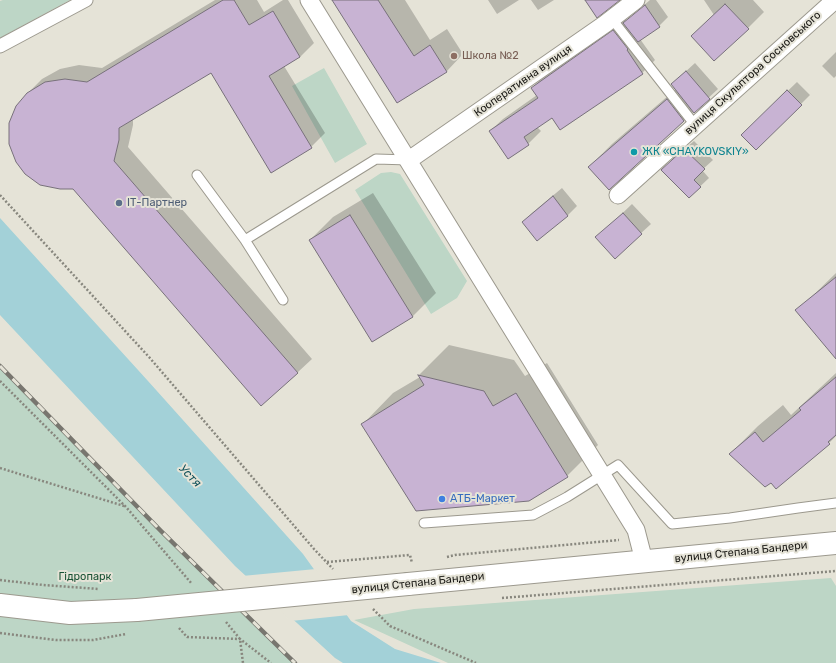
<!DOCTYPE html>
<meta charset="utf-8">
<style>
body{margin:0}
canvas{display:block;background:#e5e3d7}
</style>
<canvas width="836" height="663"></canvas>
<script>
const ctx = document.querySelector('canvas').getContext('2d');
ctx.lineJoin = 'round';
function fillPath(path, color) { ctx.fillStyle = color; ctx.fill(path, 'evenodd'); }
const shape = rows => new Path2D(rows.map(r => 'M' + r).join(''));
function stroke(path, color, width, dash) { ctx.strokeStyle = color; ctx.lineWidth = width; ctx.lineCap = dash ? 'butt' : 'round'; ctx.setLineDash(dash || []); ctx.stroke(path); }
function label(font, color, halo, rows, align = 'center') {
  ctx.font = font + ' Rubik,sans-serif'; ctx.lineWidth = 4; ctx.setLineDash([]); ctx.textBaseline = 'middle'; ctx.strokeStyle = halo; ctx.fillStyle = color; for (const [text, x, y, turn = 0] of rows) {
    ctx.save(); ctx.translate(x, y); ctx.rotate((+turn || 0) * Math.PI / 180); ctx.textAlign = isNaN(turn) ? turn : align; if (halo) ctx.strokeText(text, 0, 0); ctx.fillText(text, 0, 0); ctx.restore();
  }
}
const green = shape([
 [3,0,70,0,0,38,0,1],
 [324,68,367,144,335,163,292,86],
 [391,172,400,174,467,281,457,298,431,314,355,190,381,173],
 [0,366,161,531,295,663,0,663],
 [831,578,836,586,836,663,448,663,354,620,414,609]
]);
const water = shape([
 [0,218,148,381,303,554,351,621,395,649,441,663,343,663,335,658,235,566,0,315]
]);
const pier = shape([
 [316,569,349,615,291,621,242,576]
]);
const shadow = shape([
 [215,0,257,0,264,12,283,0,288,0,314,43,300,57,284,66,325,133,311,147,211,72,133,119,133,125,128,147,312,359,298,372,261,404,28,93,42,79,60,69,79,65,102,68],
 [333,0,405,0,430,40,447,29,463,54,447,71,397,102],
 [488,0,519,0,497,14],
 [531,0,554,0,538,10],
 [650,0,656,0,668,17,659,26,640,39,655,60,642,73,561,129,552,116,537,127,541,131,528,144,508,158,490,131,503,119,537,95,532,88,545,75,626,19,627,20],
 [704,0,753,0,764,12,748,28,714,15],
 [836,52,836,76,834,78,822,66],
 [695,63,718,89,610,189,589,167,612,144,676,89,672,84],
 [797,82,810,95,756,149,742,135],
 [694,141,713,160,702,170,709,178,689,197,671,161],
 [562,188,577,206,568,215,537,239,523,222,532,213],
 [373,193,436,293,413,316,373,341,310,240,333,217],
 [632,204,651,224,615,257,606,229],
 [836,273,836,357,797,311],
 [449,345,514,360,525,376,547,363,598,445,567,476,363,424,393,393,420,377,419,375],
 [836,373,836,436,829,443,771,481,730,454,758,426,783,405,791,415]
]);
const building = shape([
 [223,0,234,0,249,25,273,11,300,57,269,76,312,148,271,173,211,73,119,128,119,140,114,161,298,373,261,406,73,189,60,189,40,185,25,174,16,162,9,144,9,123,16,106,27,93,45,82,65,79,87,82,223,0],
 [332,0,378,0,414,56,430,45,447,72,397,103,332,0],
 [585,0,620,0,597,18,585,0],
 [725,4,749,29,714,61,691,36,725,4],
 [645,5,660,27,638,42,623,23,645,5],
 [613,30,628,49,627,50,643,74,560,130,552,118,524,137,529,145,508,159,489,131,538,98,531,88,613,30],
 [686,71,710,99,694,113,671,84,686,71],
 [787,90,802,105,756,150,741,135,787,90],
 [667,99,684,121,609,190,588,167,667,99],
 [684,149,705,169,694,180,701,187,689,198,661,170,684,149],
 [553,196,568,216,537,241,522,222,553,196],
 [623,213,642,234,615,259,595,237,623,213],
 [350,215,413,317,372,342,309,240,350,215],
 [836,277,836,359,795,310,836,277],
 [418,375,484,391,493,406,516,393,568,477,529,501,416,511,361,424,424,385,418,375],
 [836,377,836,435,828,442,830,444,776,489,771,483,765,487,729,454,755,432,763,442,801,410,799,408,836,377]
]);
const path = shape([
 [0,195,149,357,314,549,333,569],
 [0,381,126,507,192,584],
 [0,468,124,506],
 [447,557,455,555,619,540],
 [327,562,410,555,412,563],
 [0,580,43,585,99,589],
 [502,598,836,571],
 [373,609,390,626,476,663],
 [226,622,240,639,243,663],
 [179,628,187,637,240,639,271,663],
 [0,633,56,640,93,640,126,634]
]);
const service = shape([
 [612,19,695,125],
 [197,175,245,240,283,300],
 [245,240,376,159,409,160],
 [424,523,533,515,567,497,618,465,672,524,730,518,798,508,836,503]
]);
const pedestrian = shape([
 [0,46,86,0]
]);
const minor = shape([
 [309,0,636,530,644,561],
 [409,160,605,24,636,0],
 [618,195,835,0]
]);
const secondary = shape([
 [408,584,836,543],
 [0,605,70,613,137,610]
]);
const rail = shape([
 [0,366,161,531,295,663]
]);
const secondaryBridge = shape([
 [137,610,408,584]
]);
const markers = [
 [454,56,4,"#8d6e63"],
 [634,152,4,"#0f9aa8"],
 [119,203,4,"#5c6f8a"],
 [442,499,4,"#3f7fe0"]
];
const educationNames = [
 ["Школа №2",462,56]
];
const streetNames = [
 ["вулиця Скульптора Сосновського",753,73,-42],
 ["Кооперативна вулиця",523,81,-35],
 ["вулиця Степана Бандери",741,552,-6],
 ["вулиця Степана Бандери",418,583,-6]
];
const cultureNames = [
 ["ЖК «CHAYKOVSKIY»",642,152]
];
const serviceNames = [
 ["ІТ-Партнер",127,203]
];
const shopNames = [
 ["АТБ-Маркет",450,499]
];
const parkNames = [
 ["Гідропарк",85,577]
];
const waterNames = [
 ["Устя",190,476,46]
];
fillPath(green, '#bdd6c6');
fillPath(water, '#a3d1d8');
fillPath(pier, '#e5e3d7');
fillPath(shadow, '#0003');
fillPath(building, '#c8b3d3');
stroke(building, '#78717b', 1);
stroke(service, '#9c998e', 11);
stroke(pedestrian, '#9c998e', 15);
stroke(minor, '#9c998e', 19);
stroke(secondary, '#9c998e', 24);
stroke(path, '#88877e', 2.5, [2, 2]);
stroke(service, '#fff', 9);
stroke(pedestrian, '#fff', 13);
stroke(minor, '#fff', 17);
stroke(secondary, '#fff', 22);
stroke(rail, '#78766f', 4.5);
stroke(rail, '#e5e3d7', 3, [9]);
stroke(secondaryBridge, '#9c998e', 24, []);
stroke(secondaryBridge, '#fff', 22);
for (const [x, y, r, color] of markers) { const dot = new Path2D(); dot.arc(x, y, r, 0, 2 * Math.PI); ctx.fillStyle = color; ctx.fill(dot); stroke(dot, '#e5e3d7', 1.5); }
label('11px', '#785e54', '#e5e3d7', educationNames, 'left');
label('11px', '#191814', '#e5e3d7', streetNames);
label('11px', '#0d838f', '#e5e3d7', cultureNames, 'left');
label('11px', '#4e5e75', '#e5e3d7', serviceNames, 'left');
label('11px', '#366cbe', '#e5e3d7', shopNames, 'left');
label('11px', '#1a5335', '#e5e3d7', parkNames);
label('italic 12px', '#10515a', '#e5e3d7', waterNames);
</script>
